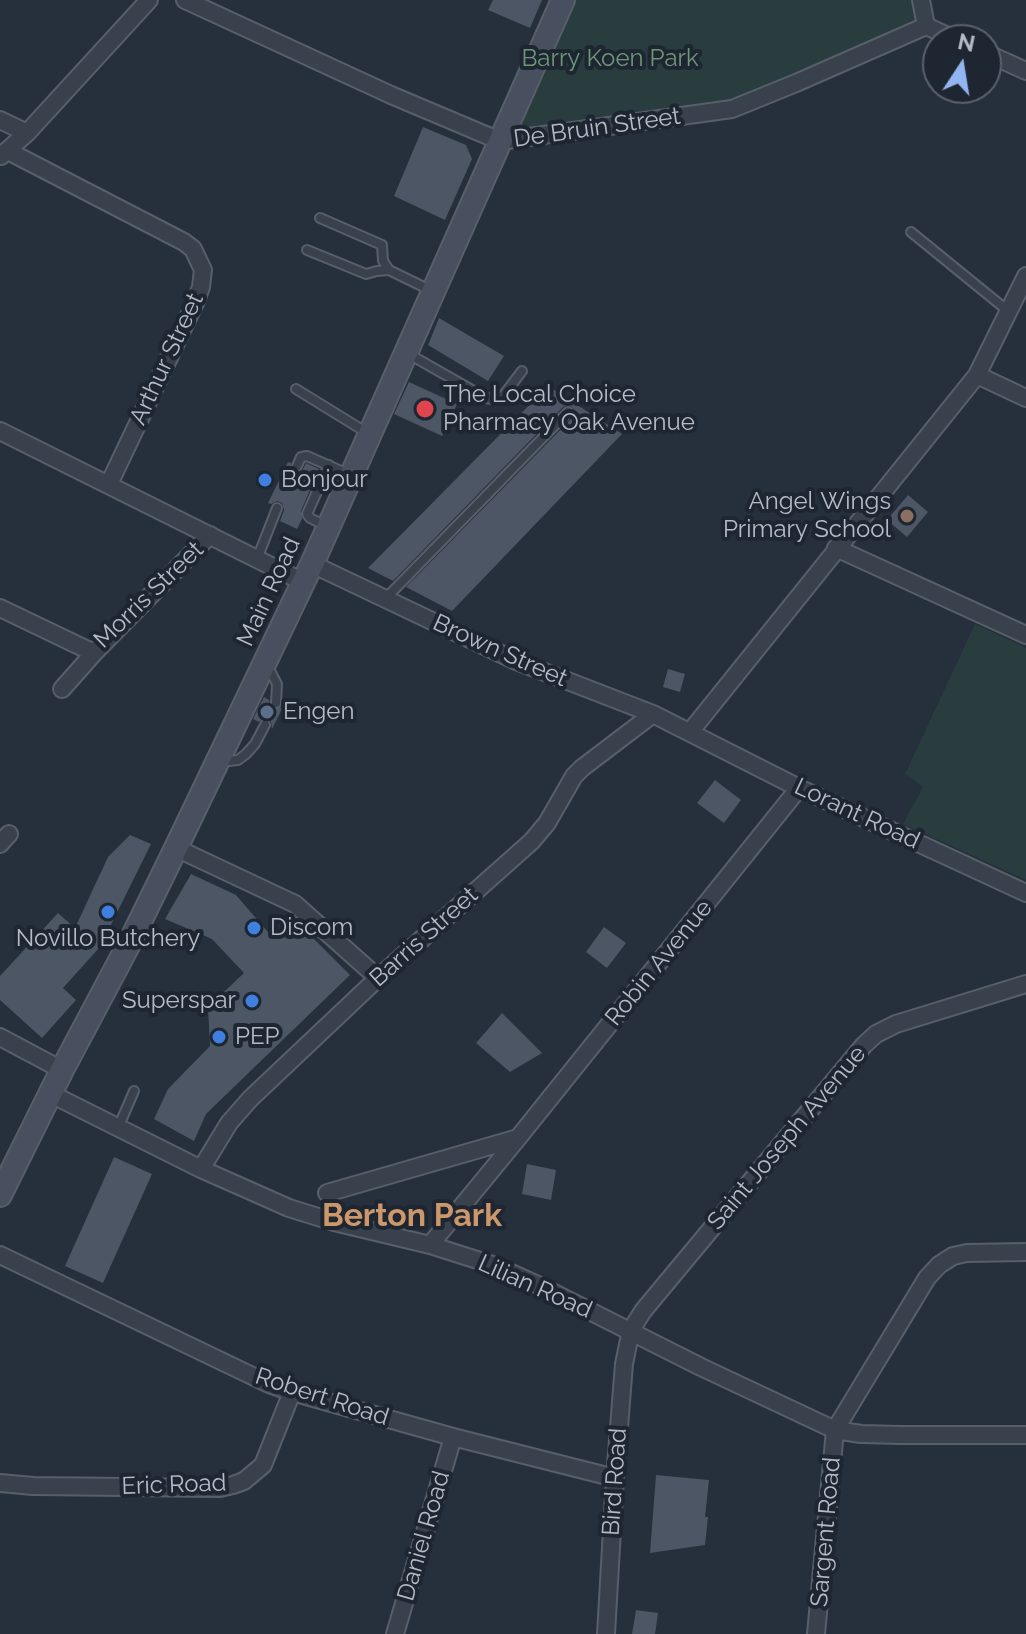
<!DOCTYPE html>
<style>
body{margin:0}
#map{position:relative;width:1026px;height:1634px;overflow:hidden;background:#262f3c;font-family:Raleway,sans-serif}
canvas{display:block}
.north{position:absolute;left:922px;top:24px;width:80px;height:80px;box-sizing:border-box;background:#1e2631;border:2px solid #5a626d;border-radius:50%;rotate:12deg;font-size:22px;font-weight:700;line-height:32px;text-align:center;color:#b5bcc7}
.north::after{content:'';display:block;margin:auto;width:28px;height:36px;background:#92b4f0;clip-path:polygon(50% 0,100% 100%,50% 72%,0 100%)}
</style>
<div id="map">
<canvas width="1026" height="1634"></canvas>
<div class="north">N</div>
</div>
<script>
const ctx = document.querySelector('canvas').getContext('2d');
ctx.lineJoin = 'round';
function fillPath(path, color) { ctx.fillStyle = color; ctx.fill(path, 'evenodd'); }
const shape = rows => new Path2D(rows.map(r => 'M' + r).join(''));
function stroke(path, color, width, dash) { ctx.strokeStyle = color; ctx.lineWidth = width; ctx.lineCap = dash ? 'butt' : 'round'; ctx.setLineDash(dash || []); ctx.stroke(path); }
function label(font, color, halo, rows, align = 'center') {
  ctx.font = font + ' Raleway,sans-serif'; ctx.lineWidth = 8; ctx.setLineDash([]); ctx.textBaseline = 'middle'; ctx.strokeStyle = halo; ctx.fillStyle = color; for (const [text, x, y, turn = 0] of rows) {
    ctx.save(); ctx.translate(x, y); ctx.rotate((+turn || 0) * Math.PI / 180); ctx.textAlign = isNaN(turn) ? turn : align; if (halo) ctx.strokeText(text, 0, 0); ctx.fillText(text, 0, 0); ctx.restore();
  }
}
const green = shape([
 [573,0,915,0,920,18,726,103,510,131],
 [975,624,1026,648,1026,880,903,824,923,787,905,774]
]);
const building = shape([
 [493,0,542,0,530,28,488,10],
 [423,127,466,145,472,159,445,220,394,196],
 [439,318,504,356,488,381,428,345],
 [409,382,457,404,442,436,394,414],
 [548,386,622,434,452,611,406,587,573,417,575,411,572,407,567,405,563,407,393,581,368,568],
 [288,462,291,463,291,469,295,473,302,471,306,463,319,469,301,511,302,519,297,529,280,521,284,510,282,503,277,501,271,504,268,503],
 [908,495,928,512,907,537,887,520],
 [668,669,685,674,680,692,663,687],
 [264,697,269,700,270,705,273,709,283,707,272,729,271,722,268,719,262,719,259,722,253,719],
 [715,780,741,800,724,823,697,803],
 [130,835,151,844,100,947,63,988,76,1000,42,1038,0,1000,0,976,58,913,75,928,108,857],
 [191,874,236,895,274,939,294,919,350,975,206,1114,194,1141,154,1119,168,1089,210,1046,208,1007,244,973,212,939,165,919],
 [604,927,626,943,607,968,586,952],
 [502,1013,542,1053,510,1072,476,1043],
 [114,1157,152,1174,103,1283,65,1266],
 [527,1164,556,1170,551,1200,522,1194],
 [656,1475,709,1480,705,1517,708,1517,705,1545,650,1553],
 [636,1610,658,1613,655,1634,632,1634]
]);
const lane = shape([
 [320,218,382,245,383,261,389,270],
 [911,232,1008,311],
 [307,250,366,274,377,271,389,270,432,291],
 [407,353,486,398,492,399,503,396,522,371],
 [296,389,369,434],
 [297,466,301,457,307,456,350,475],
 [328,527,310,518,307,514,329,465],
 [257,559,277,508],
 [386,598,568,412],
 [267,665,277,684,276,703],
 [219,762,238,760,246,754,255,744,265,725],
 [118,1128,134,1091]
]);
const street = shape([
 [185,0,391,95,500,141,732,109,796,83,926,26],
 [921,0,926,26],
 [926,26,957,40],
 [986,53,1026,71],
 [0,120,27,133],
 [8,151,184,242,193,249,203,270,201,287,196,301,109,484],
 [1,156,27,133,149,0],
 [977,375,1026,398],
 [0,431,303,582],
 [836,548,1026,635],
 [312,564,516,661,653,714,799,788,1026,893],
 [0,608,94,653],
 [62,689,94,653,210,535],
 [690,732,977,375,1026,276],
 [0,844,9,834],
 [176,848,295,904,378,978],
 [0,1037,62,1070],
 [51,1094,201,1169,289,1208,334,1222,430,1245,496,1266,538,1285,701,1367,835,1430,861,1434,901,1435,1026,1435],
 [201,1169,229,1123,250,1099,378,978,532,841,547,823,574,776,582,768,653,714],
 [327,1193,518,1138],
 [430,1245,518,1138,799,788],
 [0,1255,269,1384,292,1392,453,1437,615,1478],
 [0,1483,33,1486,220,1488,233,1485,244,1481,263,1465,292,1392],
 [395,1634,453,1437],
 [606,1634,615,1478,624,1364,631,1330,643,1311,864,1045,876,1034,896,1024,1026,984],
 [816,1634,835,1430,927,1278,939,1265,953,1256,967,1253,1026,1252]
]);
const secondary = shape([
 [0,1195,62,1070,130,942,176,848,312,564,563,0]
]);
const markers = [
 [425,409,10,"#e0444e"],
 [265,480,8,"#3f7fe0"],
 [907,516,8,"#8d6e63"],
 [267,712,8,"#5c6f8a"],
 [108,912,8,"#3f7fe0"],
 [254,928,8,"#3f7fe0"],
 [252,1001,8,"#3f7fe0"],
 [219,1037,8,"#3f7fe0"]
];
const parkNames = [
 ["Barry Koen Park",610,59]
];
const streetNames = [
 ["De Bruin Street",597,128,-8],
 ["Arthur Street",167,359,-65],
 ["Main Road",269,592,-65],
 ["Morris Street",149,595,-44],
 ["Brown Street",500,651,24],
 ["Lorant Road",857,814,25],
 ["Barris Street",424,937,-42],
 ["Robin Avenue",659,963,-51],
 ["Saint Joseph Avenue",787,1138,-50],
 ["Lilian Road",535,1287,24],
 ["Robert Road",322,1397,18],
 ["Bird Road",615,1482,-86],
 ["Eric Road",174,1485,-2],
 ["Sargent Road",826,1532,-85],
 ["Daniel Road",424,1536,-74]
];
const poiNames = [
 ["The Local Choice",443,395],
 ["Pharmacy Oak Avenue",443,423],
 ["Bonjour",281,480],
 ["Angel Wings",891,502,"right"],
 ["Primary School",891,530,"right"],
 ["Engen",283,712],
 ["Discom",270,928],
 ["Novillo Butchery",108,939,"center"],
 ["Superspar",236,1001,"right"],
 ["PEP",235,1037]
];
const districtNames = [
 ["Berton Park",412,1216]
];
fillPath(green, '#293c3e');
fillPath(building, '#4c5664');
stroke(lane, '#575f6a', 12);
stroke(street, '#575f6a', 20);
stroke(secondary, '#575f6a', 26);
stroke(lane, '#39414c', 8);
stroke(street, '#39414c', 16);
stroke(secondary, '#48505f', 22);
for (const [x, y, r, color] of markers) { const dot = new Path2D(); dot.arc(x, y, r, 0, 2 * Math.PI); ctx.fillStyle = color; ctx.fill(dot); stroke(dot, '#1e2631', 3); }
label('24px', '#6e9678', '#1e2631', parkNames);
label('24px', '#b5bcc7', '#1e2631', streetNames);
label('24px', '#b5bcc7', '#1e2631', poiNames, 'left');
label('bold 32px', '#cc976b', '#1e2631', districtNames);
</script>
